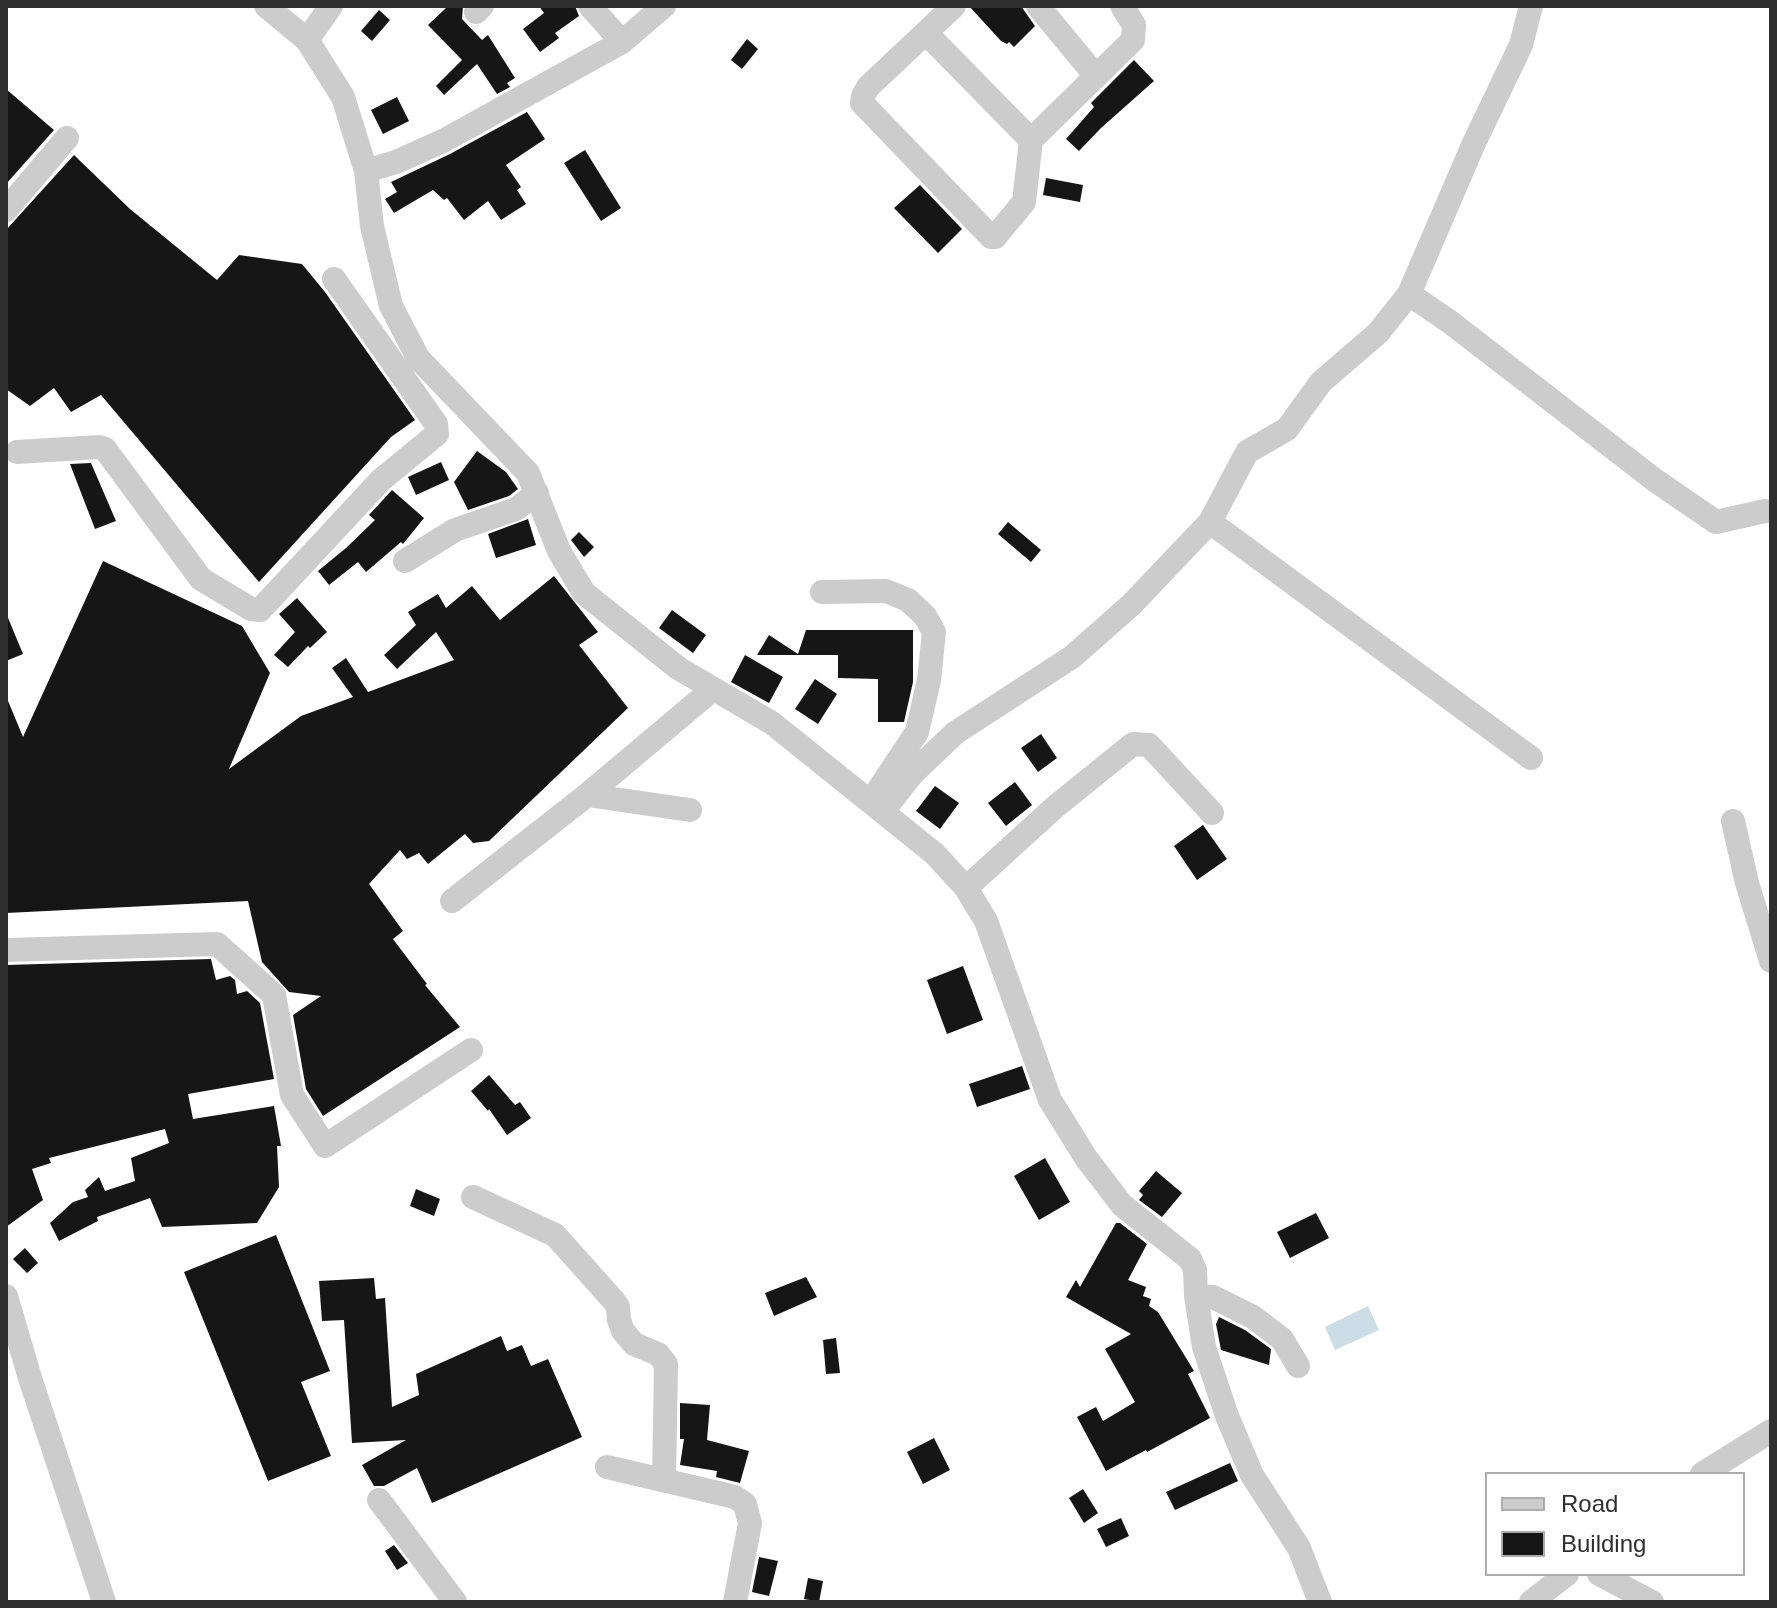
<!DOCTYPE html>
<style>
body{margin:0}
#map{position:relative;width:1777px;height:1608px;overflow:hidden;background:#fff;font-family:Arial,sans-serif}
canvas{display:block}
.frame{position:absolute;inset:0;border:8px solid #2f2f2f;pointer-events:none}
.legend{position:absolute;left:1485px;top:1472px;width:260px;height:104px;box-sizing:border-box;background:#fff;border:2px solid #acacac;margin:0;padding:10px 14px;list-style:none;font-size:24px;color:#2f2f2f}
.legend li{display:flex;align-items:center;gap:16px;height:40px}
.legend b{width:40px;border:2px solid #acacac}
</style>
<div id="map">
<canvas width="1777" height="1608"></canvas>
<div class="frame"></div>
<ul class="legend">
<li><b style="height:10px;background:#ccc"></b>Road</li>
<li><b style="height:22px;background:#161616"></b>Building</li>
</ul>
</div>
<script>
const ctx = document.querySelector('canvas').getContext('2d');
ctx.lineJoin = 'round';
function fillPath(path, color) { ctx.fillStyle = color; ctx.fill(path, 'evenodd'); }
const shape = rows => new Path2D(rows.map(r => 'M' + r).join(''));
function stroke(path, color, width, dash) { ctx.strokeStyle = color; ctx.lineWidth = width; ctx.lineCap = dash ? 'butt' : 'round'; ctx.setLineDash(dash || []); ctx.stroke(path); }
const water = shape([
 [1368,1306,1379,1330,1335,1350,1325,1327]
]);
const building = shape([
 [448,6,463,6,462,19,482,40,488,35,515,78,507,83,510,87,497,94,477,64,444,95,436,86,462,60,428,25],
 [539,6,575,6,579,16,555,33,559,38,540,52,523,29,544,13],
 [969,6,1021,6,1035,26,1014,47,1009,42,1007,44,1001,41],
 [379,10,390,20,372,41,361,31],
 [747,39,758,49,742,69,731,60],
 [1134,60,1154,81,1101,128,1079,151,1066,139,1094,107,1091,103],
 [6,89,54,130,6,184],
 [397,97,409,121,383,134,371,110],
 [527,112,545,139,506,165,521,187,517,190,526,204,501,220,488,201,464,220,447,198,444,200,433,190,394,213,385,199,397,192,391,182,450,154],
 [585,150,621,208,601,221,564,163],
 [74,155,130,209,217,280,239,255,302,264,325,292,415,420,391,437,259,582,101,395,71,412,54,388,30,406,6,389,6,230],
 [1046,178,1083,185,1080,202,1043,195],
 [920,185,962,229,938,253,894,208],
 [477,451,506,472,518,489,509,496,468,510,454,482],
 [441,462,449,480,416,495,408,477],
 [91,463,116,521,95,529,70,464],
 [392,490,424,518,403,544,401,542,366,572,358,562,329,585,318,571,346,548,375,520,369,515],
 [528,519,536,545,496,558,488,534],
 [1008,522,1041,550,1031,562,998,534],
 [579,532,594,547,584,557,571,540],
 [103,561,242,626,270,673,229,769,301,716,353,697,332,668,346,658,368,692,454,660,436,632,397,669,384,655,416,625,408,612,438,594,446,608,472,586,500,620,554,576,598,632,579,645,628,708,489,841,473,843,465,834,428,864,419,853,407,859,400,850,369,884,403,931,393,939,427,984,425,985,460,1027,323,1116,306,1089,293,1015,321,996,289,992,262,962,248,901,6,913,6,696,23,737],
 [297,598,327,632,310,648,308,646,288,667,274,655,295,632,279,614],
 [672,610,706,635,693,653,659,628],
 [6,613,23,654,6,661],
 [806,630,913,630,913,682,904,722,878,722,878,679,838,678,838,655,757,655,769,635,798,654],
 [745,655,783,677,769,703,731,682],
 [815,679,837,694,818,724,795,709],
 [1041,734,1057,758,1038,772,1021,748],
 [1015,782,1032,805,1006,826,988,803],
 [935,786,959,803,940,829,916,811],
 [1203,825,1227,859,1197,880,1174,846],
 [211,959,216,980,230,976,235,980,237,994,247,991,260,1003,274,1079,188,1094,193,1119,274,1106,281,1146,277,1146,279,1187,257,1223,162,1227,150,1198,97,1217,98,1221,59,1241,50,1223,73,1202,88,1197,85,1190,99,1177,105,1191,135,1181,131,1158,169,1143,165,1129,49,1158,51,1163,32,1169,43,1200,6,1227,6,965],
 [963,966,983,1020,947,1034,927,980],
 [1022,1066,1030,1089,977,1107,969,1084],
 [489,1075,515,1105,520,1102,531,1118,507,1135,489,1109,488,1111,471,1091],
 [1045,1158,1070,1202,1039,1220,1014,1176],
 [1156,1171,1182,1193,1162,1217,1139,1200,1143,1195,1139,1191],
 [416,1189,440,1199,434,1216,410,1206],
 [1316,1213,1329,1238,1290,1258,1277,1232],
 [1116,1223,1120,1223,1147,1244,1128,1280,1146,1287,1143,1296,1151,1299,1149,1306,1158,1312,1194,1371,1188,1374,1210,1418,1147,1452,1146,1450,1106,1471,1077,1417,1096,1407,1103,1421,1135,1402,1105,1349,1131,1334,1066,1297,1076,1280,1080,1287],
 [276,1235,330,1371,301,1382,331,1456,268,1481,184,1272],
 [25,1248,38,1263,27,1273,13,1259],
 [806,1277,817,1297,774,1316,765,1293],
 [374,1278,376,1299,385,1298,392,1407,419,1395,416,1374,501,1336,507,1351,522,1345,531,1366,548,1359,582,1437,432,1503,417,1468,384,1486,374,1486,362,1465,406,1440,352,1443,344,1320,322,1321,319,1281],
 [1219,1317,1245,1330,1271,1349,1269,1365,1221,1350,1216,1324],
 [836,1338,840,1373,826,1374,823,1340],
 [680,1403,710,1405,707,1440,749,1451,740,1483,716,1477,717,1471,680,1465,684,1439,680,1439],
 [934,1438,950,1470,923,1484,907,1452],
 [1230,1463,1238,1481,1175,1510,1166,1492],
 [1083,1489,1098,1513,1084,1523,1069,1498],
 [1121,1518,1129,1536,1106,1547,1097,1529],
 [394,1545,408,1563,397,1570,385,1551],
 [759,1557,778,1561,769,1596,752,1592],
 [808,1578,823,1581,819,1602,804,1599]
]);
const minor = shape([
 [266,6,307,40,343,97,366,171,372,226,391,306,418,358,528,473,559,551,584,593,678,668,772,723,935,854,966,888,986,921,1050,1100,1086,1158,1122,1205,1190,1259,1195,1270,1196,1296,1204,1347,1227,1416,1252,1475,1299,1548,1320,1602],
 [590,6,622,42],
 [954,6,868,87,863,96,862,103,991,237,995,237,1024,202,1031,140,1133,40,1134,25,1122,6],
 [1038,6,1095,75],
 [476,12,482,6],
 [927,34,1031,140],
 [307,40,331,6],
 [366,171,396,162,443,141,622,42,664,6],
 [6,210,67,138],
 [1409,294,1450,322,1656,481,1716,522,1765,511],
 [17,452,99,447,105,449,201,579,251,609,260,610,381,480,437,434,436,424,334,279],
 [1210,522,1531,758],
 [405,561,455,530,516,509,537,493],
 [822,592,886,591,908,600,925,616,934,632,929,680,917,732,871,801],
 [587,795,690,810],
 [883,811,912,774,955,733,1072,657,1131,605,1210,522,1247,452,1287,429,1321,382,1378,333,1409,294,1474,143,1521,45,1531,6],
 [1733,821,1747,883,1771,961],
 [966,888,1055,807,1133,744,1149,745,1212,813],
 [452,901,587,795,713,689],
 [6,950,217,944,274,995,292,1095,325,1146,471,1050],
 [473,1197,555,1235,614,1301,618,1307,619,1320,623,1331,634,1344,658,1354,666,1364,664,1480],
 [6,1296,30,1378,104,1602],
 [1196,1296,1213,1297,1253,1317,1282,1339,1298,1366],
 [607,1467,735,1497,745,1504,750,1523,735,1602],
 [1702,1474,1771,1431],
 [379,1500,455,1602],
 [1599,1574,1652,1602],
 [1531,1602,1567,1574]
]);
fillPath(water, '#cddde8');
fillPath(building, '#161616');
stroke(minor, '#ccc', 24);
</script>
